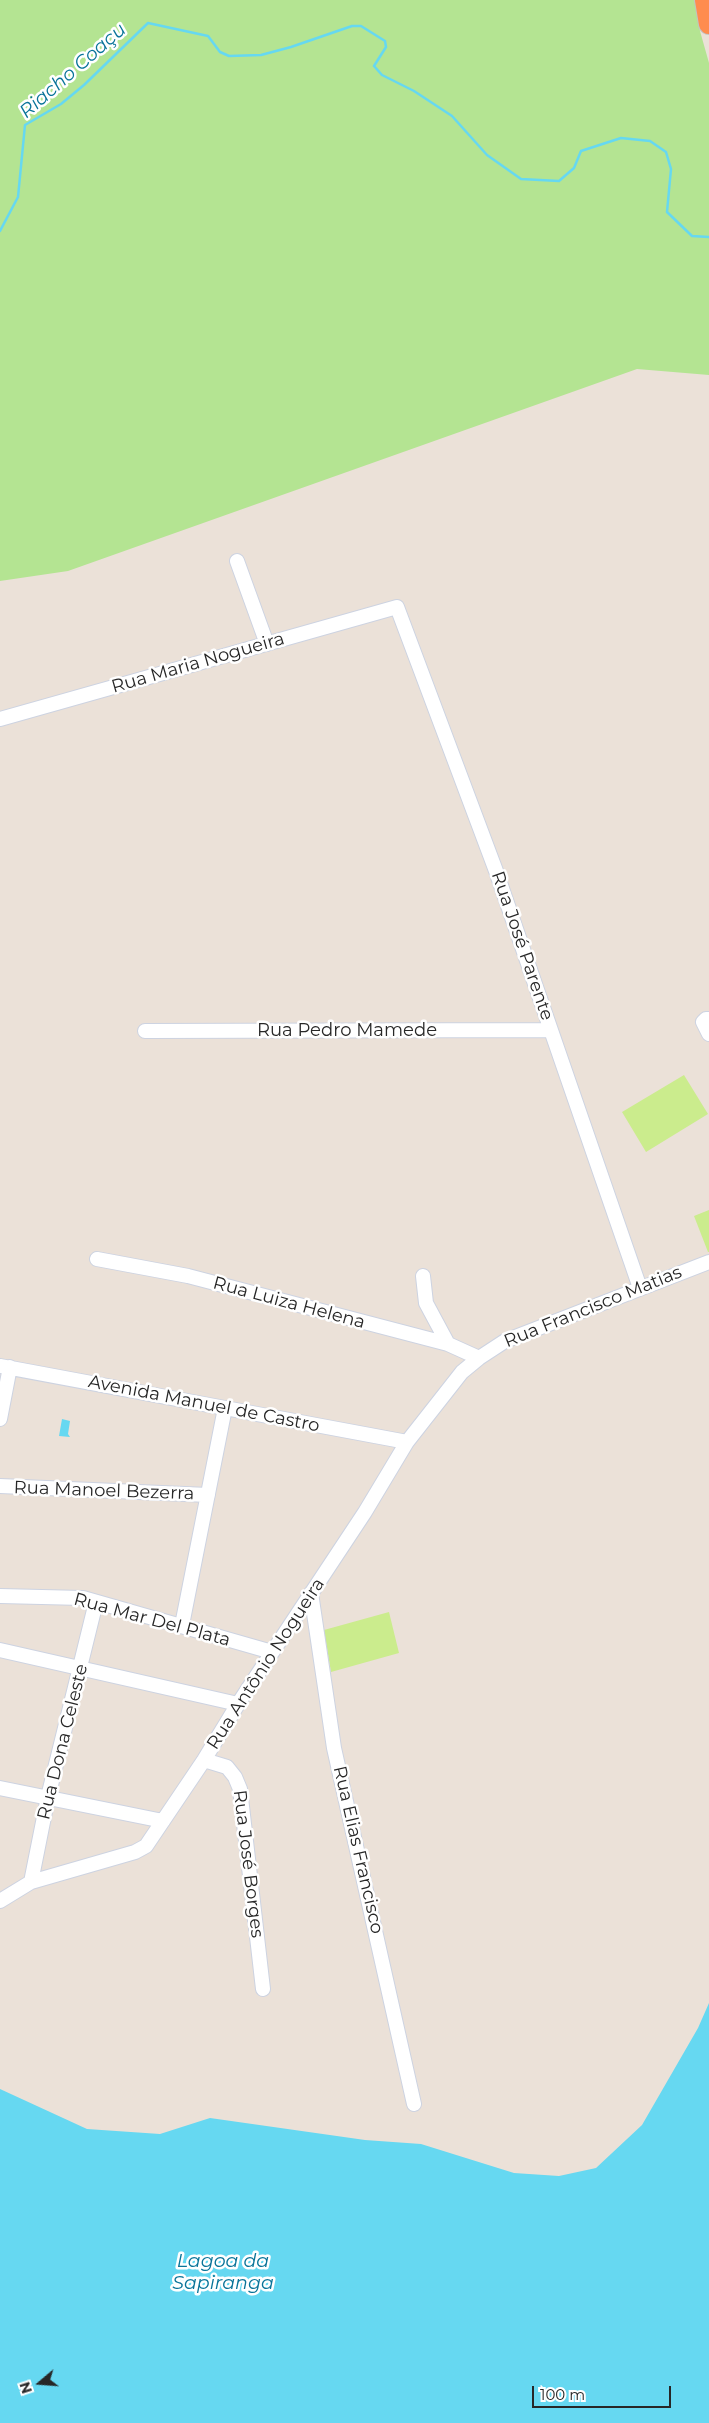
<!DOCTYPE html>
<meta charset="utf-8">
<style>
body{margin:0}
#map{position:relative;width:709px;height:2423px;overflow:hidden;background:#ebe1d8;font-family:Montserrat,sans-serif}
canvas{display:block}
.north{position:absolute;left:15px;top:2358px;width:50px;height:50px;-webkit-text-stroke:4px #fff;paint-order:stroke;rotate:252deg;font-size:14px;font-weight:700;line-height:20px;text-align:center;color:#272727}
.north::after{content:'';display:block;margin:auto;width:18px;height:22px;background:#272727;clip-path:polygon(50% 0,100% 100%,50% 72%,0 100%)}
.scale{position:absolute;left:532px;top:2386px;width:139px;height:22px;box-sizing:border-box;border:2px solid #272727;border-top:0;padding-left:6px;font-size:15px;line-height:18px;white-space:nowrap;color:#272727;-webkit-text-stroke:4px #fff;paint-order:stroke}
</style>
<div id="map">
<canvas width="709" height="2423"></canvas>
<div class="north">N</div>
<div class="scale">100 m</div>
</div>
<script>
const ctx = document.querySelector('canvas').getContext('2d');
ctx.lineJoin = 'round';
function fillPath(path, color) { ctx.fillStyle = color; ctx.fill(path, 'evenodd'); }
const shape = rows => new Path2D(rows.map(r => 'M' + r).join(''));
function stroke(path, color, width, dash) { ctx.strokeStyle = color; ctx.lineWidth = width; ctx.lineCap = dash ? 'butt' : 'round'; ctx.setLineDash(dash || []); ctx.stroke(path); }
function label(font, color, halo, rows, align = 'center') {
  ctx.font = font + ' Montserrat,sans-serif'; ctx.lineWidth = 5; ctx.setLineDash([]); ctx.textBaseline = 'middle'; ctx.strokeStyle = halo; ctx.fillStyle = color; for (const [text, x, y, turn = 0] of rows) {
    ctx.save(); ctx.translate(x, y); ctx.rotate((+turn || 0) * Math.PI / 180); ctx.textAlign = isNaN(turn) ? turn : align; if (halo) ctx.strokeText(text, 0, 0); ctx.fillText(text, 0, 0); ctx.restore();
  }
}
const green = shape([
 [0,0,695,0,700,31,709,63,709,375,637,369,68,571,0,581]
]);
const pitch = shape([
 [684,1075,708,1114,646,1152,622,1112],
 [709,1210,709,1252,708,1252,694,1216],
 [389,1612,399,1653,331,1672,324,1630]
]);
const water = shape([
 [62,1419,70,1421,68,1434,70,1437,59,1436],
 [709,2003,709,2423,0,2423,0,2089,87,2129,160,2134,210,2118,365,2140,421,2144,514,2173,559,2176,596,2168,642,2125,698,2028]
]);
const stream = shape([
 [0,231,18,197,25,125,61,104,84,85,148,23,208,36,220,52,229,56,261,55,291,47,352,26,361,26,385,41,386,47,374,66,382,75,414,91,452,116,487,155,521,179,559,181,574,168,581,151,621,138,650,141,666,152,671,169,667,212,692,236,709,237]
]);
const minor = shape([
 [237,561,267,644],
 [0,719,397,607,496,871,640,1288],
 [709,1019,706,1019,703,1022,709,1034],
 [145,1031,550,1030],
 [97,1259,188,1276,448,1344,479,1358],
 [423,1276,426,1303,448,1344],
 [0,1366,407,1442],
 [0,1419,10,1367],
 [0,1486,208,1495],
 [311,1593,334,1748,414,2104],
 [0,1596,83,1598,272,1652],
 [182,1625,225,1408],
 [0,1650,238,1704],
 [204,1760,227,1767,235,1777,240,1789,263,1989],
 [0,1788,163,1821],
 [31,1882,48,1797,96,1602],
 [0,1901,31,1882,135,1852,146,1846,204,1760,238,1704,365,1512,407,1442,462,1372,479,1358,505,1341,709,1262]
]);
const highway = shape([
 [705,0,709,24]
]);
const streetNames = [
 ["Rua Maria Nogueira",198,663,-16],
 ["Rua José Parente",522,946,71],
 ["Rua Pedro Mamede",347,1031],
 ["Rua Luiza Helena",289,1303,15],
 ["Rua Francisco Matias",593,1307,-22],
 ["Avenida Manuel de Castro",204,1404,11],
 ["Rua Manoel Bezerra",104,1491,2],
 ["Rua Mar Del Plata",152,1620,15],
 ["Rua Antônio Nogueira",266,1664,-57],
 ["Rua Dona Celeste",63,1742,-76],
 ["Rua Elias Francisco",358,1850,77],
 ["Rua José Borges",248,1864,83]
];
const waterNames = [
 ["Riacho Coaçu",73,71,-41],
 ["Lagoa da",223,2261],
 ["Sapiranga",223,2283]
];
fillPath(green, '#b4e492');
fillPath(pitch, '#cbec8d');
fillPath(water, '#66d8f1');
stroke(stream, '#66d8f1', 2.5);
stroke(minor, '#cdd3e1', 16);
stroke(highway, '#c3c3c3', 22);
stroke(minor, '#fff', 14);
stroke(highway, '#ff8c4e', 20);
label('18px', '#272727', '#fff', streetNames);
label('italic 19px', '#097499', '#fff', waterNames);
</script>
